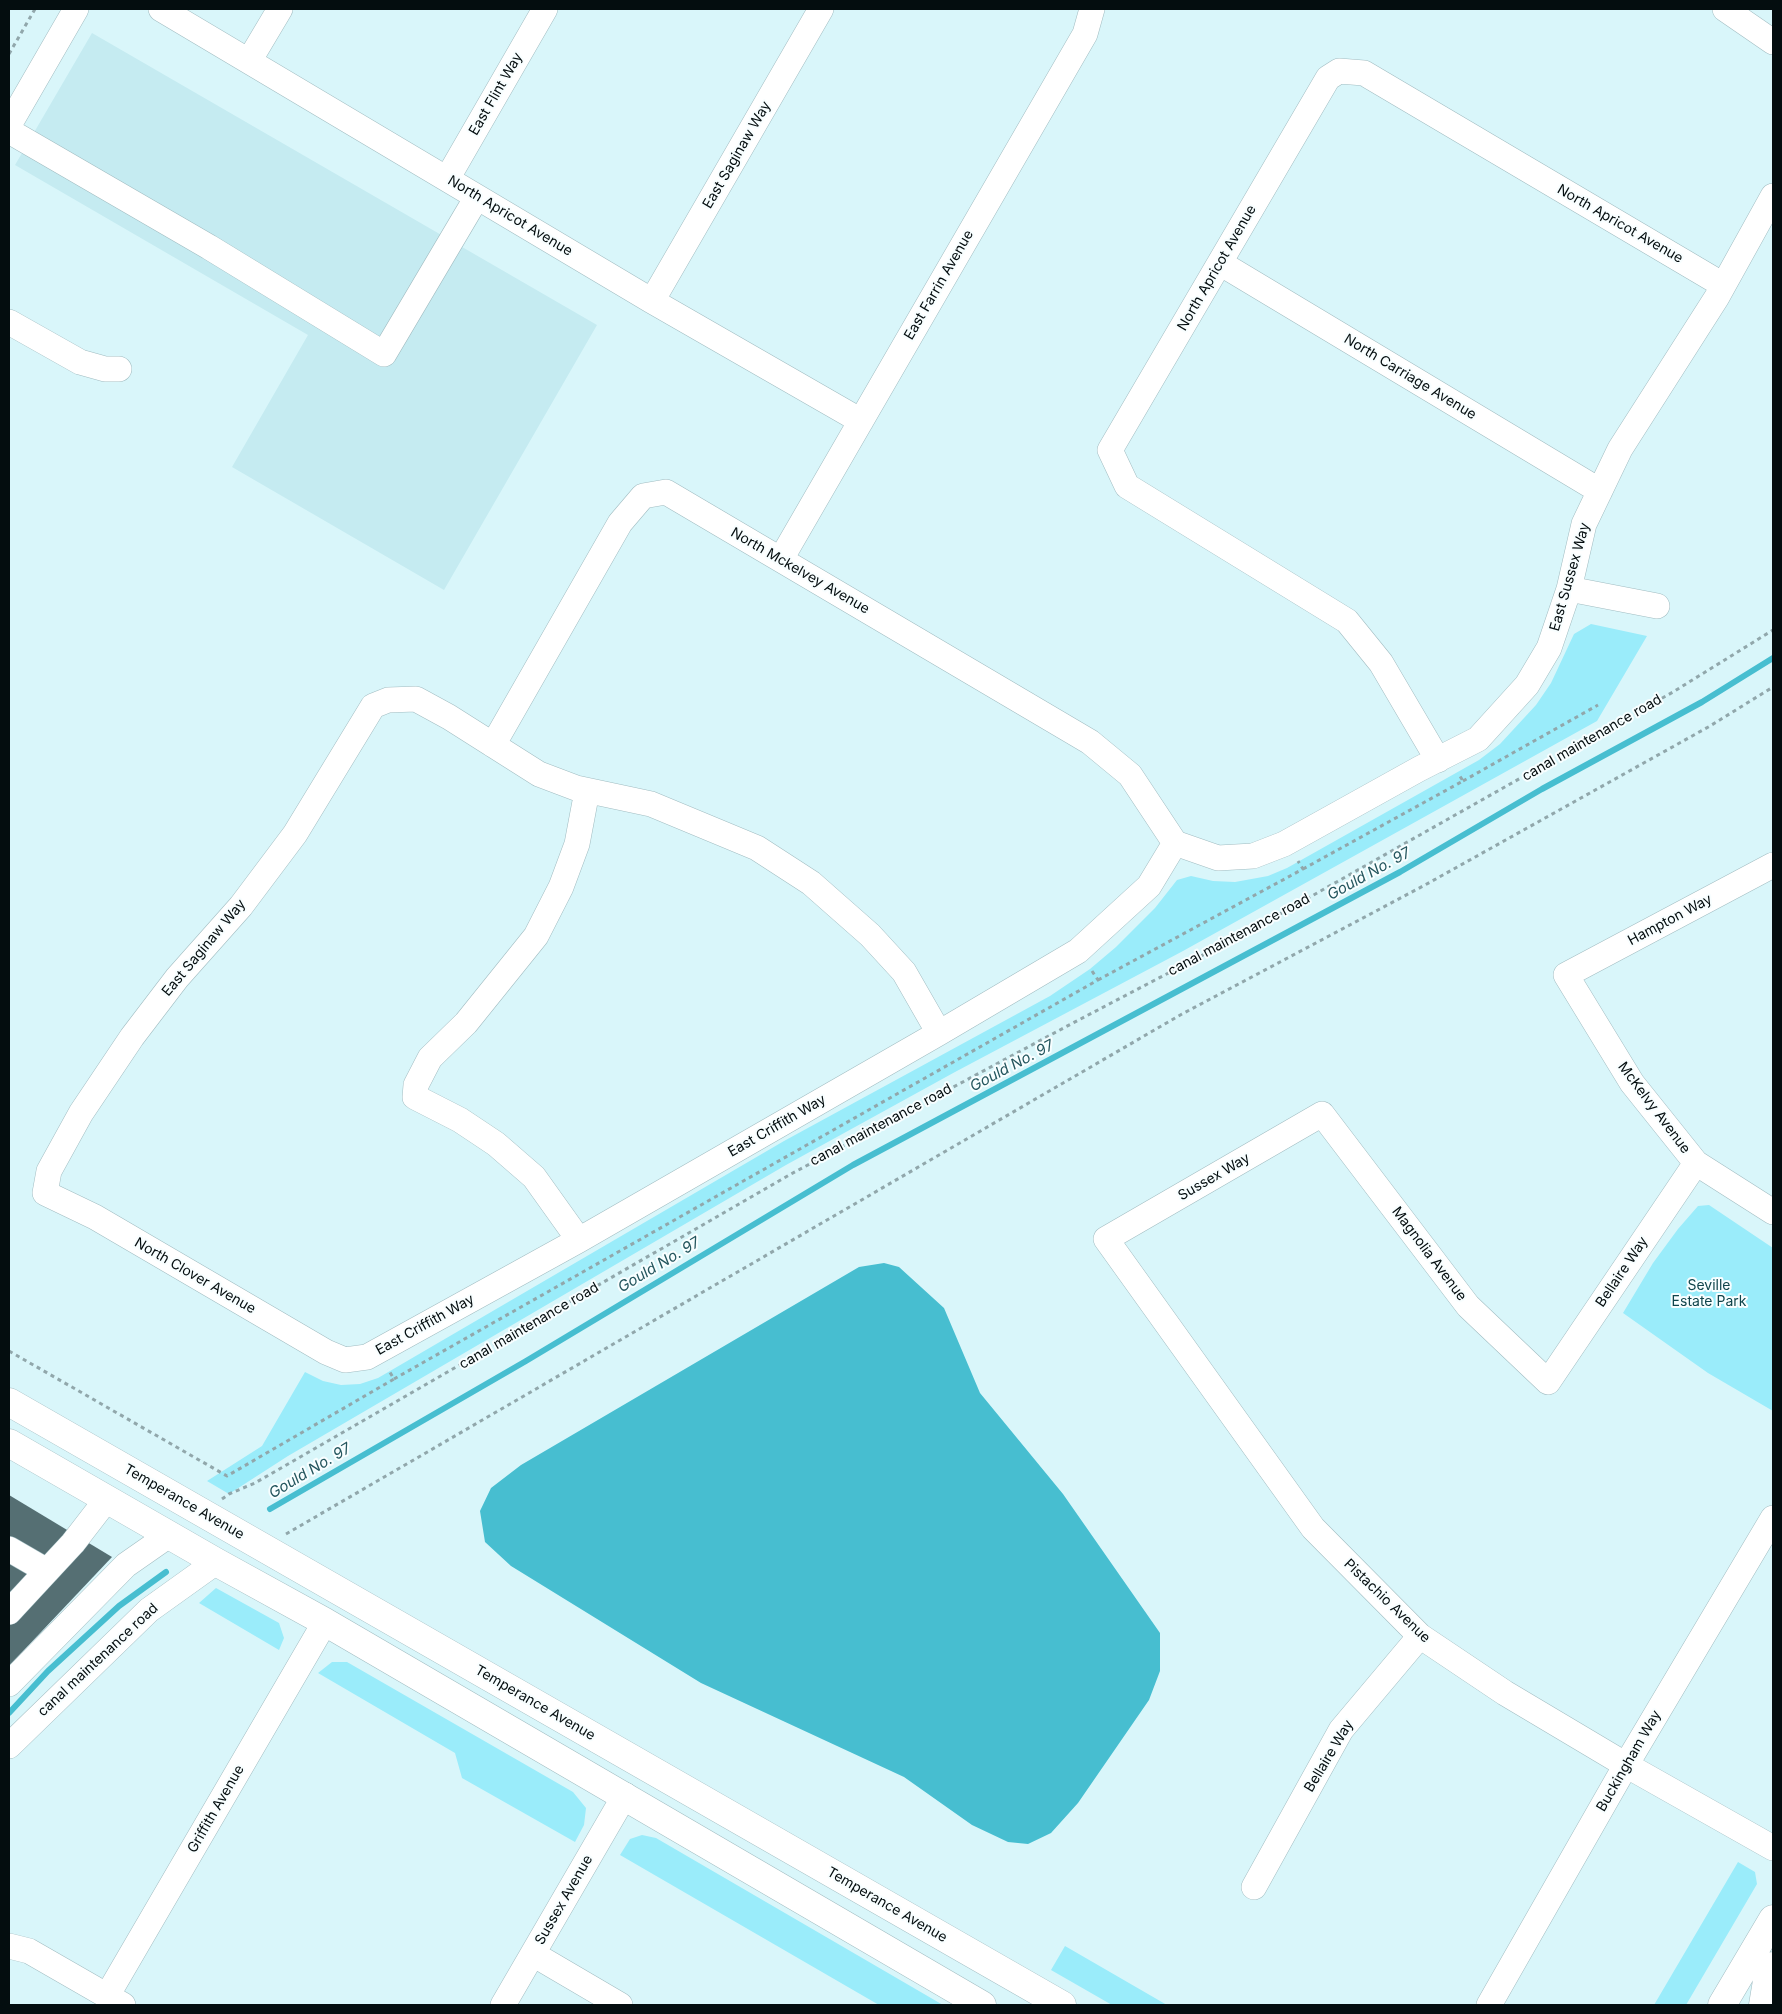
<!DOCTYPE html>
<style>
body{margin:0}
#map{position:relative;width:1782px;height:2014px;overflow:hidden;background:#d9f6fa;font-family:Inter,sans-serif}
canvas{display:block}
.frame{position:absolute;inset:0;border:10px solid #040d0f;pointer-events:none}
</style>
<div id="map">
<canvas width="1782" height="2014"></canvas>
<div class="frame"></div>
</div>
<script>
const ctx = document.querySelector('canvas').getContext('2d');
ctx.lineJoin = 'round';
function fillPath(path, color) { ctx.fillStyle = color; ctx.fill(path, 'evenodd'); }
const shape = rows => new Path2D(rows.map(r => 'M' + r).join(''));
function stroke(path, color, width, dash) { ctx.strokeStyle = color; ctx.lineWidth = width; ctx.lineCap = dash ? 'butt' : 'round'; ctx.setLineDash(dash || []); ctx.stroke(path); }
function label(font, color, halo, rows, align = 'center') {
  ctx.font = font + ' Inter,sans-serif'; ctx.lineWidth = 4; ctx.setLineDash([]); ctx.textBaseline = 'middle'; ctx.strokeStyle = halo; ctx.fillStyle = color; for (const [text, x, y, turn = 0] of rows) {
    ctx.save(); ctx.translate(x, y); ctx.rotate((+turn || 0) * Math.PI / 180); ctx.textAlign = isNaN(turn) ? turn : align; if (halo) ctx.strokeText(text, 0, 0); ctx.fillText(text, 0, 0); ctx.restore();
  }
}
const built = shape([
 [92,33,597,325,444,590,232,467,308,335,15,165]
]);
const green = shape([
 [1591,624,1647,636,1597,721,1183,951,955,1072,786,1165,288,1456,229,1494,207,1481,262,1446,305,1372,323,1381,341,1385,360,1384,378,1378,784,1141,1050,996,1090,969,1116,947,1155,908,1177,880,1191,876,1213,881,1235,882,1268,876,1287,868,1479,760,1500,744,1536,705,1551,683,1574,634],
 [1709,1205,1773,1248,1773,1411,1708,1373,1623,1313,1653,1263,1678,1229,1698,1206],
 [216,1588,279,1623,284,1638,279,1650,199,1603],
 [332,1662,347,1662,573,1792,586,1808,584,1825,575,1842,462,1778,455,1753,318,1673],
 [642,1835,656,1838,943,2005,879,2005,620,1855,630,1839],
 [1738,1862,1755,1872,1757,1884,1686,2005,1654,2005],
 [1065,1946,1167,2005,1112,2005,1051,1970]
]);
const water = shape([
 [884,1263,899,1267,944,1308,980,1393,1063,1494,1160,1633,1160,1671,1149,1700,1078,1803,1051,1833,1028,1844,1008,1842,972,1825,904,1777,701,1683,511,1566,485,1542,480,1511,491,1488,521,1465,859,1267]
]);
const stream = shape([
 [270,1509,526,1361,853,1165,1400,872,1542,789,1702,702,1773,658],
 [9,1713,48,1671,119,1606,166,1572]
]);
const building = shape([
 [9,1495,112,1557,9,1666]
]);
const path = shape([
 [9,54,35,9],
 [1463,781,1598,705],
 [1303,869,1463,781,1458,773],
 [1098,980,1303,869,1298,861],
 [9,1351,227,1476,394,1379,388,1369],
 [394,1379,1098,980,1090,968],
 [222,1499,229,1494,255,1483,791,1174,1071,1024,1264,923,1673,692,1773,630],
 [286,1534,1182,1014,1425,885,1710,726,1773,687]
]);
const minor = shape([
 [161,9,652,301,861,421],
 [1725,9,1773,42],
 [249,61,280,9],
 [9,125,76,9],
 [9,131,209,247,384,354,477,197],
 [447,179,545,9],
 [1220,263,1600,491],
 [652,301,821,9],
 [9,322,80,362,105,369,119,369],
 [781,559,1085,34,1092,9],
 [1569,589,1657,606],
 [493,745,620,523,643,496,666,492,1090,742,1130,775,1175,843],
 [1438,760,1381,663,1347,621,1127,486,1110,450,1328,78,1339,71,1364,73,1723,285],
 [1175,843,1218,858,1253,856,1284,844,1419,769,1478,739,1527,685,1549,648,1569,589,1584,524,1620,449,1717,297,1773,196],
 [1773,865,1566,975,1632,1083,1696,1163,1773,1212],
 [939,1033,904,972,870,935,811,883,757,848,651,804,576,788,539,774,449,717,416,699,388,700,373,706,295,834,241,906,177,978,132,1037,81,1113,49,1171,45,1193,95,1217,326,1352,345,1360,367,1357,579,1240,939,1033,1078,951,1149,886,1175,843],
 [1696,1163,1548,1382,1468,1306,1322,1114,1106,1239,1313,1528,1420,1636,1505,1693,1626,1765,1773,1848],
 [579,1240,534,1177,496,1144,460,1120,415,1097,416,1085,430,1058,466,1023,536,936,561,887,577,844,587,791],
 [9,1549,47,1571],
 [9,1612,73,1543,107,1499],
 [9,1684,126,1565,169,1535],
 [9,1746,149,1610,216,1562],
 [1254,1887,1341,1730,1420,1636],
 [9,1946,29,1951,123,2005],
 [533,1954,620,2005],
 [107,1996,325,1622],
 [503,2005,625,1795],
 [1489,2005,1626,1765,1773,1518]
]);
const major = shape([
 [9,1402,1062,2005],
 [9,1443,216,1562,325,1622,982,2005],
 [1722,2005,1773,1919],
 [1763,2005,1768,1975,1773,1966]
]);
const streetNames = [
 ["East Flint Way",496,94,-60],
 ["East Saginaw Way",737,155,-60],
 ["North Apricot Avenue",510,216,31],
 ["North Apricot Avenue",1620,224,30],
 ["North Apricot Avenue",1217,268,-60],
 ["East Farrin Avenue",939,285,-60],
 ["North Carriage Avenue",1410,377,31],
 ["North Mckelvey Avenue",800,571,30],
 ["East Sussex Way",1570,577,-74],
 ["canal maintenance road",1592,738,-30],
 ["Hampton Way",1670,920,-28],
 ["canal maintenance road",1239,935,-28],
 ["East Saginaw Way",204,948,-50],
 ["McKelvy Avenue",1654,1108,53],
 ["canal maintenance road",881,1125,-28],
 ["East Criffith Way",777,1126,-30],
 ["Sussex Way",1214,1177,-30],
 ["Magnolia Avenue",1429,1254,53],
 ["Bellaire Way",1622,1272,-56],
 ["North Clover Avenue",195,1276,30],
 ["East Criffith Way",425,1325,-29],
 ["canal maintenance road",529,1326,-30],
 ["Temperance Avenue",184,1502,30],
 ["Pistachio Avenue",1387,1601,44],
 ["canal maintenance road",98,1660,-43],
 ["Temperance Avenue",535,1703,30],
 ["Bellaire Way",1329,1756,-59],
 ["Buckingham Way",1629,1761,-60],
 ["Griffith Avenue",216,1809,-60],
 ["Sussex Avenue",564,1900,-60],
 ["Temperance Avenue",887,1905,30]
];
const parkNames = [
 ["Seville",1709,1286],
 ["Estate Park",1709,1302]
];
const waterNames = [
 ["Gould No. 97",1369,874,-29],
 ["Gould No. 97",1012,1066,-28],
 ["Gould No. 97",659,1265,-31],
 ["Gould No. 97",310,1471,-31]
];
fillPath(built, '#c5ebf1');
fillPath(green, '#9aecfa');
fillPath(water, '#47bed0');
stroke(stream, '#47bed0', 6);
fillPath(building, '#556f73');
stroke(minor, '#a1bcc1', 26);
stroke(major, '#a1bcc1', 29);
stroke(path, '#91a7ab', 3, [4, 4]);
stroke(minor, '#fff', 25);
stroke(major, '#fff', 28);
label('14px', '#040d0f', '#f8feff', streetNames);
label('14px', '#10454c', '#f8feff', parkNames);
label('italic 15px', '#24565e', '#f8feff', waterNames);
</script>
